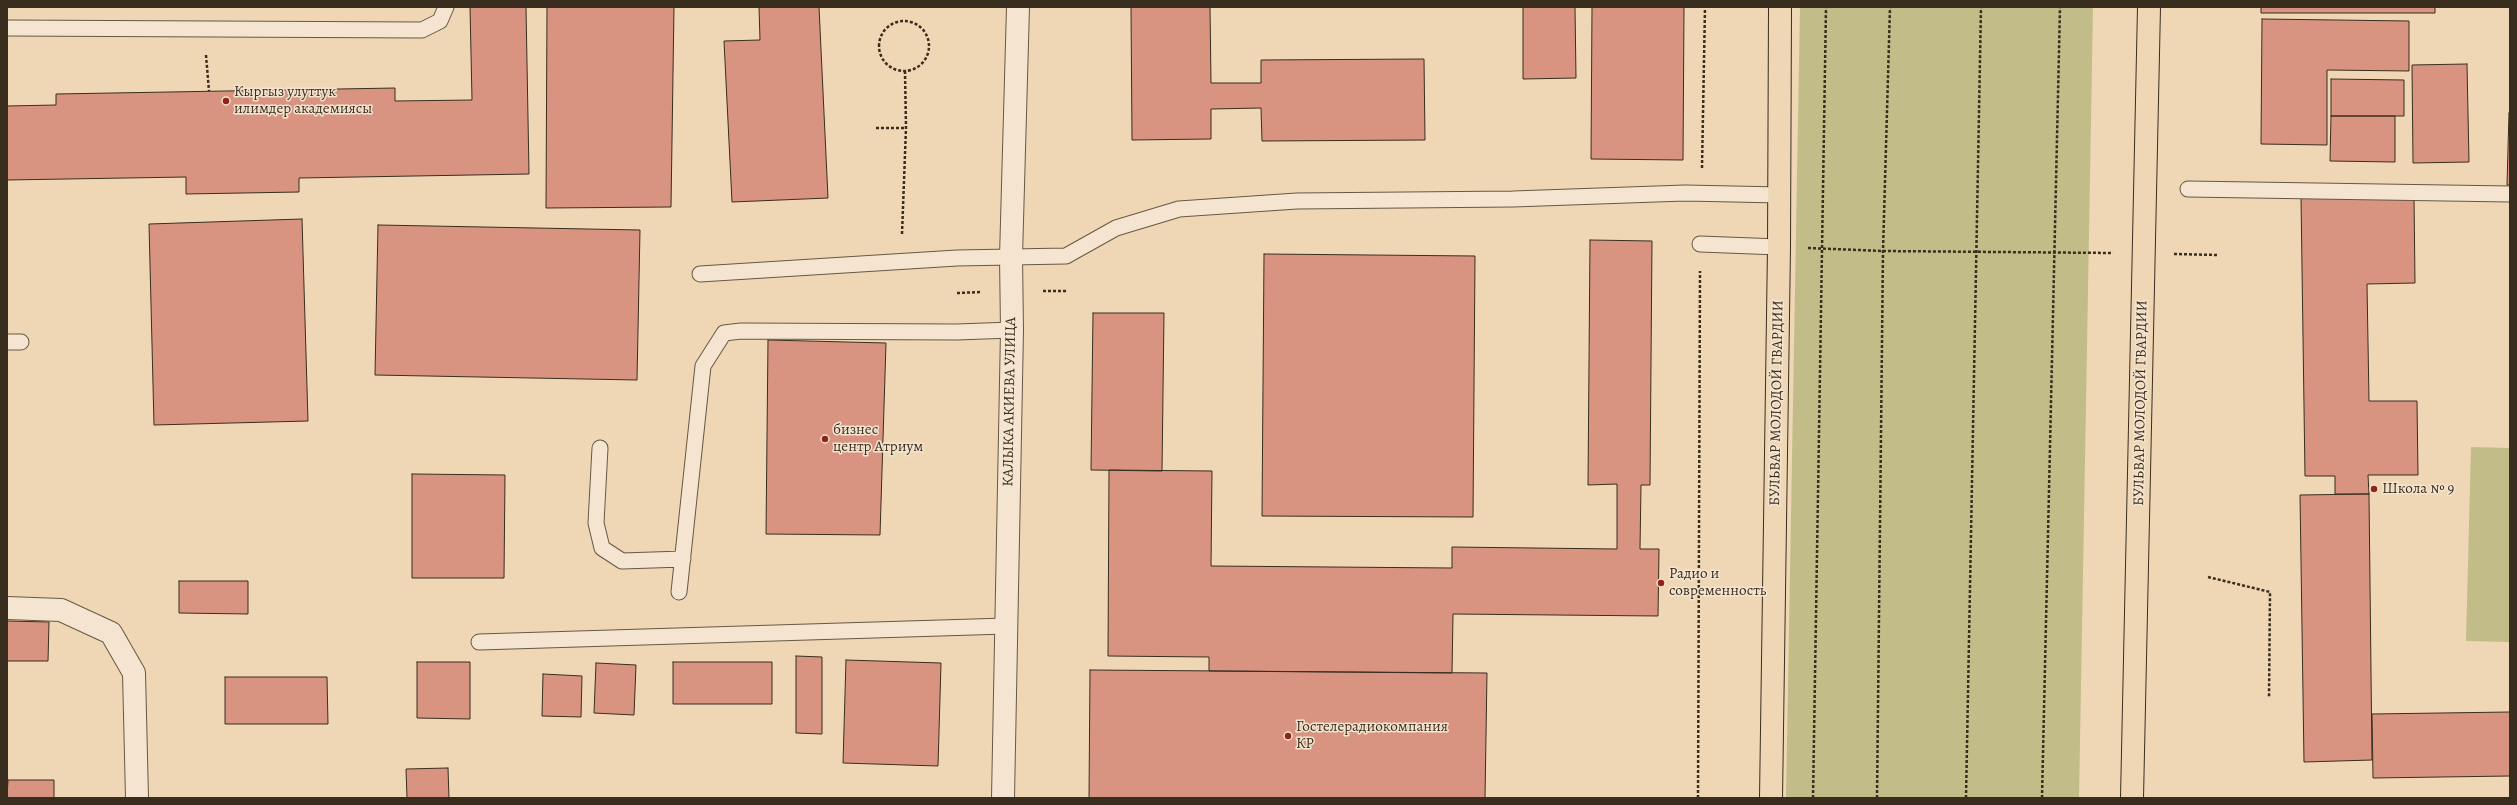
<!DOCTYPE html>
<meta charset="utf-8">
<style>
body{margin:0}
#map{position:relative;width:2517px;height:805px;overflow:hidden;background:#efd7b6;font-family:Alegreya,serif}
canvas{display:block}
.frame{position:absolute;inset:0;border:8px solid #392d1d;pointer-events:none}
</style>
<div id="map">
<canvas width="2517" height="805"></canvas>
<div class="frame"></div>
</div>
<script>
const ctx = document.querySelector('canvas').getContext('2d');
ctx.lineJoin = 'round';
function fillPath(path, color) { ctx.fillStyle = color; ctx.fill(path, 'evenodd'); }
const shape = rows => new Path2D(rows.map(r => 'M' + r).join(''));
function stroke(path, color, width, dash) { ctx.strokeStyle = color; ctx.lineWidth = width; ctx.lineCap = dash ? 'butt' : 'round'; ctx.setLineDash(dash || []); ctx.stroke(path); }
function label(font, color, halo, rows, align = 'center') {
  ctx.font = font + ' Alegreya,serif'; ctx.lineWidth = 3; ctx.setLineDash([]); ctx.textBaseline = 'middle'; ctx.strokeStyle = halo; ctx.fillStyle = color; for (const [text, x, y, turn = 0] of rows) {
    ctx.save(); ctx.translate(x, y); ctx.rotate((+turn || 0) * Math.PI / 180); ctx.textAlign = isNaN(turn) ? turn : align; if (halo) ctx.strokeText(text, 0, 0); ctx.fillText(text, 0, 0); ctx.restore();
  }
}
const green = shape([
 [1800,7,2093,7,2079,798,1786,798],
 [2471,447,2510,448,2510,642,2466,641]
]);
const building = shape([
 [470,7,526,7,529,174,299,178,299,192,186,194,186,177,7,180,7,106,56,105,56,94,395,88,395,101,472,100,470,7],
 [547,7,674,7,671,207,546,208,547,7],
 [759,7,819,7,828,198,732,202,724,41,760,40,759,7],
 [1131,7,1210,7,1211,83,1261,83,1261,60,1424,59,1425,140,1262,141,1261,108,1211,109,1211,139,1132,140,1131,7],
 [1523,7,1575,7,1576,78,1523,79,1523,7],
 [1592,7,1684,7,1683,160,1591,159,1592,7],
 [2261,7,2435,7,2435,13,2261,13,2261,7],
 [2262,19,2409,21,2409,71,2327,70,2327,145,2261,144,2262,19],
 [2467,64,2469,162,2413,163,2412,65,2467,64],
 [2331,79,2404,80,2404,116,2331,116,2331,79],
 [2509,113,2510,113,2510,185,2507,185,2509,113],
 [2331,116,2395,116,2395,162,2330,161,2331,116],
 [2414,196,2415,283,2367,284,2369,401,2417,401,2418,475,2368,475,2369,494,2335,494,2335,476,2305,476,2301,198,2414,196],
 [302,219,308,421,154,425,149,224,302,219],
 [378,225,640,230,637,380,375,375,378,225],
 [1590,240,1652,241,1650,485,1641,485,1640,549,1659,549,1658,616,1453,614,1452,673,1209,671,1209,657,1108,656,1109,470,1212,471,1211,566,1452,568,1452,547,1617,549,1617,484,1588,485,1590,240],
 [1264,254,1475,256,1473,517,1262,516,1264,254],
 [1093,313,1164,313,1162,471,1091,470,1093,313],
 [768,340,886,343,880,535,766,534,768,340],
 [412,474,505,475,504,578,412,578,412,474],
 [2369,494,2372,760,2304,762,2300,495,2369,494],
 [179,581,248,581,248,614,179,613,179,581],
 [7,621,49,622,48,661,7,661,7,621],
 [796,656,822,657,822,734,796,733,796,656],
 [846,660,941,663,938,766,843,763,846,660],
 [417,662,470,662,470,719,417,718,417,662],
 [673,662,772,662,772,704,673,704,673,662],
 [596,663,636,665,634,715,594,713,596,663],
 [1090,670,1487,673,1485,798,1089,798,1090,670],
 [543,674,582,676,581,717,542,716,543,674],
 [225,677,327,677,328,724,225,724,225,677],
 [2510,712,2510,776,2373,778,2372,714,2510,712],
 [448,768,449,798,407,798,406,769,448,768],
 [8,780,54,780,54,798,7,798,8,780]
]);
const path = shape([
 '879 46a25 25 0 1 1 50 0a25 25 0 1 1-50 0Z',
 [206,55,209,91],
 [876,128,906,128],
 [1702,168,1705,7],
 [902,234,906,128,905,71],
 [1808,248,1883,251,2113,253],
 [2174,254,2218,255],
 [1043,291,1066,291],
 [957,293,982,292],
 [2208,577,2270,592,2269,698],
 [1698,798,1700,271],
 [1813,798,1826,7],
 [1877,798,1883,251,1890,7],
 [1966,798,1981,7],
 [2042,798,2060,7]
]);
const service = shape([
 [7,28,422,30,440,21,446,7],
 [2188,189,2510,194],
 [1700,244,1779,247],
 [700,274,957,258,1066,256,1116,228,1179,209,1297,201,1513,199,1685,193,1780,195],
 [7,342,21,342],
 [600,448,596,523,602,548,622,561,683,559],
 [679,592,703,366,724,333,741,331,957,332,1012,330],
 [479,642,1006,626]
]);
const minor = shape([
 [7,608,61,610,111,633,134,673,137,798]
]);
const tertiary = shape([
 [1003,798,1012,330,1011,257,1018,7]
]);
const primary = shape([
 [1771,798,1779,247,1780,7],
 [2132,798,2149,7]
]);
const markers = [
 [226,101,4,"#8f2418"],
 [825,439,4,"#8f2418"],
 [2374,489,4,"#8f2418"],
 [1661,583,4,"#8f2418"],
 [1288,736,4,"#8f2418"]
];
const poiNames = [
 ["Кыргыз улуттук",234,92],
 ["илимдер академиясы",234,109],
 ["бизнес",833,430],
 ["центр Атриум",833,447],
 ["Школа № 9",2382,489],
 ["Радио и",1669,574],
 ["современность",1669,591],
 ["Гостелерадиокомпания",1296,727],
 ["КР",1296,744]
];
const streetNames = [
 ["КАЛЫКА АКИЕВА УЛИЦА",1010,402,-89],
 ["БУЛЬВАР МОЛОДОЙ ГВАРДИИ",1777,403,-89],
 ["БУЛЬВАР МОЛОДОЙ ГВАРДИИ",2141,403,-89]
];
fillPath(green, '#c1bc88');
fillPath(building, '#d89481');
stroke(building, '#392d1d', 1);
stroke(service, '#665843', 17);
stroke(minor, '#665843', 24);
stroke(tertiary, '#665843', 24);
stroke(primary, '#392d1d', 24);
stroke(path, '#392d1d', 2.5, [3, 2]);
stroke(service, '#f5e5d0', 15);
stroke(minor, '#f5e5d0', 22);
stroke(tertiary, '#f5e5d0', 22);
stroke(primary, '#efd7b6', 22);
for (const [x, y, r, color] of markers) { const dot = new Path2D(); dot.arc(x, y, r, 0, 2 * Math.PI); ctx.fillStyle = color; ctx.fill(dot); stroke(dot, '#f5e5d0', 1.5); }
label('15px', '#392d1d', '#f5e5d0', poiNames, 'left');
label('15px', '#392d1d', '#f5e5d0', streetNames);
</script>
